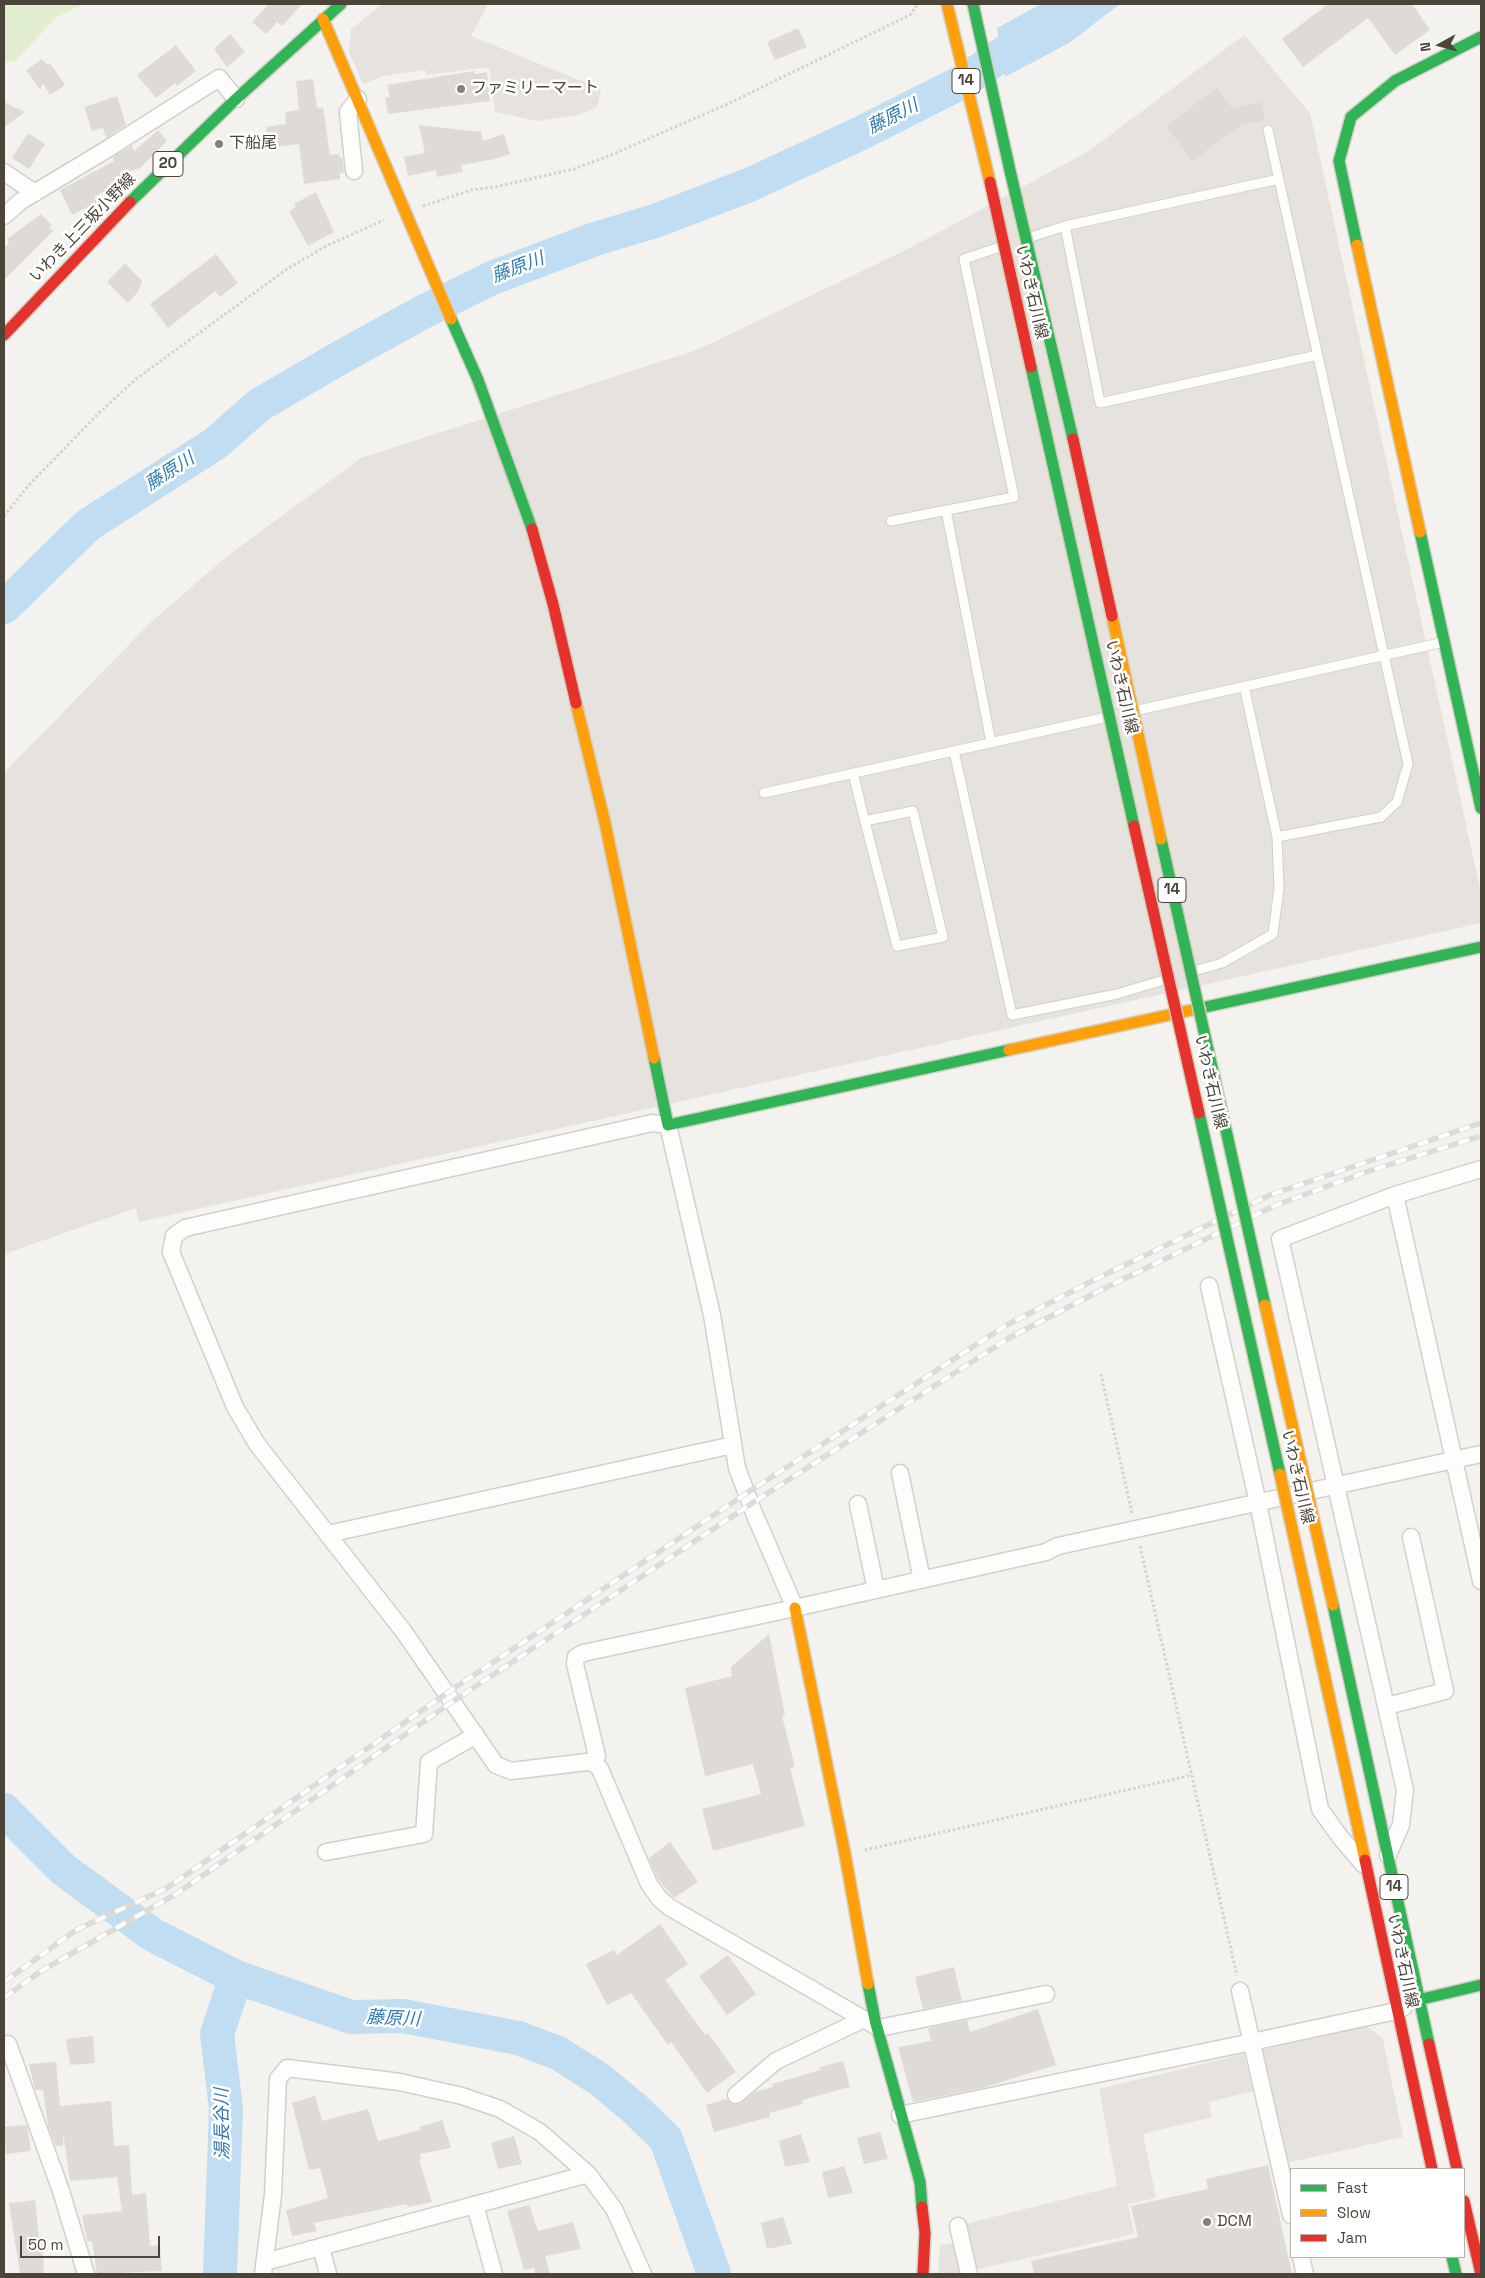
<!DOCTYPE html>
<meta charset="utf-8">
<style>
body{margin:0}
#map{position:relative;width:1485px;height:2278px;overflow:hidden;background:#f4f2ee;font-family:"Space Grotesk",sans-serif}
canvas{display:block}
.frame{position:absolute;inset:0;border:5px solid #4b4439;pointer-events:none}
.legend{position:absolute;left:1290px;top:2168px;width:175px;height:90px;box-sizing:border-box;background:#fff;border:1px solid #b7b4b0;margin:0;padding:6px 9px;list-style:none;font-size:15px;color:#4b4439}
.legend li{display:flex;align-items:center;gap:10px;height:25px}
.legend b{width:25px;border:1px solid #b7b4b0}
.north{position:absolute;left:1415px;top:20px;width:50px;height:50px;-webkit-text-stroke:4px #fff;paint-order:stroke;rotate:263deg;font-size:14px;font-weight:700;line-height:20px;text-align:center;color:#4b4439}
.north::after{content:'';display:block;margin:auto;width:18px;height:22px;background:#4b4439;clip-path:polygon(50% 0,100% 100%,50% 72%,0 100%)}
.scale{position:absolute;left:20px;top:2236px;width:140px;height:22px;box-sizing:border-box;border:2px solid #4b4439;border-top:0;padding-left:6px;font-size:15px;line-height:18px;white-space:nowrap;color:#4b4439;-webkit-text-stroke:4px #fff;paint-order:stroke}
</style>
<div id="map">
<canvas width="1485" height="2278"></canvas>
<div class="frame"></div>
<ul class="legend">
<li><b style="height:6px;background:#30b455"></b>Fast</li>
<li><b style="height:6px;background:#ff9f0a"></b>Slow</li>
<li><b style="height:6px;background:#e5322d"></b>Jam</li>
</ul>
<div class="north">N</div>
<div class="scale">50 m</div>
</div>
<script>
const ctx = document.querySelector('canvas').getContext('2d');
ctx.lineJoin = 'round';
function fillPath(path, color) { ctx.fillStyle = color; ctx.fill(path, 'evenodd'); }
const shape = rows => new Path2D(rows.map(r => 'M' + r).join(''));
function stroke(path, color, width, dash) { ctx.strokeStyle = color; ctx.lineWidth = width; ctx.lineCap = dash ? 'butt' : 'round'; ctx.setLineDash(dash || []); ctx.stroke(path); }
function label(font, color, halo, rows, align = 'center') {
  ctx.font = font + ' "Space Grotesk","Noto Sans JP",sans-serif'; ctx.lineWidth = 5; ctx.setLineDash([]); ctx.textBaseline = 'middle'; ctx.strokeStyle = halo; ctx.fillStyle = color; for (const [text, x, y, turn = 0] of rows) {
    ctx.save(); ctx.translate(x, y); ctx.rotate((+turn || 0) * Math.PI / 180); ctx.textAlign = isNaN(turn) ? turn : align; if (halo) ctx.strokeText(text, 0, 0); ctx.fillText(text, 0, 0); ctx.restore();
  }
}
const industrial = shape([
 [1244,35,1310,113,1481,893,1481,923,139,1222,136,1208,4,1254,4,773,150,623,226,557,361,458,697,350,908,249,1089,151]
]);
const green = shape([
 [4,4,84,4,57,17,16,60,4,63]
]);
const parking = shape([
 [383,4,488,4,471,36,601,89,598,105,595,108,578,115,537,121,495,112,489,67,426,75,425,70,383,76,363,84,349,52,351,29],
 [1366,2026,1383,2039,1403,2137,1287,2163,1261,2050],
 [1244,2054,1253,2091,1209,2102,1212,2117,1143,2134,1156,2198,1128,2204,1134,2234,974,2270,965,2224,1117,2186,1099,2089],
 [955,2243,961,2274,938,2274,940,2245]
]);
const water = shape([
 [1041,4,1120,4,1069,43,1005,77,997,28]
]);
const river = shape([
 [4,607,88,525,216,443,259,405,343,356,425,311,492,278,595,239,655,221,749,185,857,135,962,82,1076,4],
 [4,1810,64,1870,153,1935,236,1977,351,2017,403,2016,518,2038,558,2053,599,2079,633,2107,666,2139,714,2274],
 [220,2274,226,2109,217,2034,236,1977]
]);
const building = shape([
 [269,4,302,4,282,26,277,22,266,34,252,22],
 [1328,4,1412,4,1430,30,1395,55,1368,18,1303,67,1282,39],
 [798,28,807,47,775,60,767,42],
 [230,34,245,52,227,67,214,49],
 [176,45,196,71,177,86,175,83,156,98,137,75],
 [42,59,47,65,50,63,65,85,50,95,43,83,40,90,26,70],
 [474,71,474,74,487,72,490,101,388,114,385,98,390,97,387,85],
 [313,79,317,108,323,107,330,155,339,154,340,157,342,157,344,173,340,173,340,179,304,184,299,144,269,148,266,127,286,124,285,112,299,110,296,81],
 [1217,88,1232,108,1261,102,1265,120,1241,125,1192,161,1166,126],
 [117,96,126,125,106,138,103,128,92,131,84,107],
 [4,102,25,112,4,127],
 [419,125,481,132,483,141,504,134,510,154,495,159,461,165,463,172,437,177,436,170,408,176,404,157,425,153],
 [158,130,167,141,140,168,124,173,127,178,94,197,97,202,72,215,60,190,114,161,113,157,132,145,134,151],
 [28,133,45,144,29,169,12,158],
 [316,192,334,232,308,246,289,211,296,207,294,204],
 [41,214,52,225,49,227,53,231,4,280,4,248,9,243,7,239],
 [216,254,238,283,220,297,215,291,168,328,150,304],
 [125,263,142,281,138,292,128,303,107,282],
 [769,1634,785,1715,782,1716,795,1767,790,1768,805,1826,713,1851,702,1809,761,1794,753,1764,705,1776,685,1688,732,1676,731,1667],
 [670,1842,698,1882,674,1898,658,1879,649,1858],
 [660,1924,688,1964,665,1980,705,2035,708,2033,736,2072,707,2093,671,2042,668,2045,631,1993,607,2005,586,1964,614,1950,617,1955],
 [728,1955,756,1994,727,2015,699,1976],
 [954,1967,962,2001,923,2009,915,1977],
 [1038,2009,1056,2065,982,2088,913,2102,898,2047,931,2041,928,2028,967,2020,970,2032],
 [93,2036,95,2063,70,2065,66,2039],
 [843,2061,850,2087,802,2100,803,2104,769,2113,770,2117,714,2132,706,2105,727,2099,732,2104,738,2105,755,2092,773,2087,772,2084,821,2070,820,2067],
 [56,2062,60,2106,111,2101,114,2146,129,2145,132,2195,146,2193,150,2246,160,2245,162,2271,97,2274,92,2241,87,2241,82,2215,122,2211,117,2177,70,2181,63,2132,63,2146,56,2146,48,2126,43,2090,35,2090,29,2064],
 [315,2096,322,2121,368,2109,378,2141,420,2130,420,2127,442,2120,451,2148,420,2154,421,2159,419,2160,432,2202,408,2207,407,2204,314,2223,317,2231,292,2236,286,2210,328,2198,320,2168,309,2170,292,2103],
 [27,2125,31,2151,6,2154,4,2127],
 [880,2132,888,2159,864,2164,857,2138],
 [801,2134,810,2162,785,2167,779,2141],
 [514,2136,522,2164,498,2169,491,2143],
 [1268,2165,1292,2274,1034,2274,1031,2261,1138,2237,1131,2206,1208,2189,1206,2179],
 [844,2166,853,2193,828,2198,822,2172],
 [35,2200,39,2238,42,2238,44,2274,20,2274,9,2203],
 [529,2205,538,2231,573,2222,581,2249,545,2256,550,2274,535,2274,534,2268,524,2270,507,2211],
 [783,2217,792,2244,767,2249,761,2223]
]);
const path = shape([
 [423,206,471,190,495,187,574,169,606,157,728,104,797,70,910,15,918,4],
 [4,516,29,485,100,412,136,379,287,269,328,245,384,220],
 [1101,1374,1132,1513],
 [1140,1546,1237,1976],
 [865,1850,1192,1775]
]);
const lane = shape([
 [1268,130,1408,764,1397,802,1381,817,1277,837],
 [1065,226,1100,403,1318,355],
 [1028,238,1065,226,1279,179],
 [946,510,991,742],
 [891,521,1014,497,964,259,1003,246],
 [1134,711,1444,642],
 [954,751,1012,1015,1117,994,1167,979],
 [853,773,862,810,897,946,943,937,913,811,865,821],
 [764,793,1107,717],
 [1194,971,1222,963,1273,934,1279,888,1277,837,1244,686]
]);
const street = shape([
 [354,171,348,112,358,99],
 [4,172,35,193],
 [4,216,21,201,109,148,219,78,236,99],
 [1395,1195,1481,1581],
 [1209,1286,1258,1503,1320,1809,1340,1837,1363,1864],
 [900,1473,922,1580],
 [858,1504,876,1590],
 [328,1534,733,1445],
 [795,1608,754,1513,737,1468,712,1315,668,1125,652,1123,185,1228,174,1236,171,1252,235,1407,257,1444,404,1632,496,1765,511,1771,587,1762,594,1763,600,1769,649,1884,659,1898,669,1907,879,2028,1046,1994],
 [1387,1706,1445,1691,1411,1537],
 [594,1763,597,1756,575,1664,576,1657,583,1653,795,1608,1046,1552,1058,1546,1481,1454],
 [326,1852,424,1834,429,1762,476,1735],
 [1388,1855,1401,1825,1405,1790,1280,1239,1395,1195,1481,1169],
 [1240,1991,1291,2215],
 [4,2047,8,2044,61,2191,86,2274],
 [736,2095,776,2061,864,2019],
 [900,2115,1252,2042,1396,2011,1404,2007],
 [475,2205,494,2274],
 [958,2226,969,2274],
 [321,2247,328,2274],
 [1301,2257,1305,2274],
 [265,2262,588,2174],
 [263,2274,273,2195,278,2079,287,2068,400,2082,462,2096,500,2109,540,2132,588,2174,614,2209,643,2274]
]);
const fast = shape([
 [973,4,1011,175],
 [130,202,236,99,341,4],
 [1357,245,1339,161,1351,117,1395,81,1481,37],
 [451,319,478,380,532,529],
 [1420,532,1481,808],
 [1201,1008,1481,947],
 [654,1058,668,1125,1009,1050],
 [1333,1605,1429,2044],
 [868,1984,875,2020,920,2182,922,2207],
 [1418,2000,1481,1985],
 [1452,2257,1456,2274]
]);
const slow = shape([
 [947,4,990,182],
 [323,19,451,319],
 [1357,245,1420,532],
 [576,703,605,823,654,1058],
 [1009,1050,1201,1008],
 [795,1608,845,1854,868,1984],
 [1310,1610,1365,1860]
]);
const jam = shape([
 [4,335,130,202],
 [532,529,553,604,576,703],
 [1365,1860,1432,2169],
 [1429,2044,1457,2169],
 [1464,2201,1481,2274],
 [922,2207,925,2233,923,2274]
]);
const rail = shape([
 [4,1982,76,1930,167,1888,447,1693,750,1491,1005,1326,1094,1280,1270,1195,1481,1123],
 [4,1998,41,1971,176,1894,452,1702,754,1502,1009,1338,1099,1291,1274,1206,1366,1172,1481,1136]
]);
const fastBridge = shape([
 [1011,175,1073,439],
 [1031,367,1134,826],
 [1161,839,1265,1305],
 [1199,1113,1280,1474]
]);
const slowBridge = shape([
 [1112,616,1161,839],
 [1265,1305,1333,1605],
 [1280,1474,1310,1610]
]);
const jamBridge = shape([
 [990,182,1031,367],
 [1073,439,1112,616],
 [1134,826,1199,1113]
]);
const markers = [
 [461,89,5,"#868178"],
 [219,144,5,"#868178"],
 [1207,2222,5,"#868178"]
];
const shields = [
 [966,81,28],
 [168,164,30],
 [1172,890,28],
 [1394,1887,28]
];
const shieldNames = [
 ["14",966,81],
 ["20",168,164],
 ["14",1172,890],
 ["14",1394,1887]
];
const poiNames = [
 ["ファミリーマート",471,89],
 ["下船尾",229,144],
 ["DCM",1217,2222]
];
const streetNames = [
 ["いわき上三坂小野線",83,228,-46],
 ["いわき石川線",1031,292,77],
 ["いわき石川線",1121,687,77],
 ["いわき石川線",1210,1082,77],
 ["いわき石川線",1297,1477,77],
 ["いわき石川線",1402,1961,78]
];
const waterNames = [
 ["藤原川",893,117,-27],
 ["藤原川",518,268,-21],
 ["藤原川",170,472,-33],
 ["藤原川",393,2019,3],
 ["湯長谷川",223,2124,-91]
];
fillPath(industrial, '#e6e2de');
fillPath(green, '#e1eecf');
fillPath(parking, '#e6e3df');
fillPath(water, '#c0ddf1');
stroke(river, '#c0ddf1', 34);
fillPath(building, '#dedbd6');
stroke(lane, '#d2d0cb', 11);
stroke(street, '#d2d0cb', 19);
stroke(fast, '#d3cfc5', 14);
stroke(slow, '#d3cfc5', 14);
stroke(jam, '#d3cfc5', 14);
stroke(path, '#d3d2cc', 3, [2.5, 2.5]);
stroke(lane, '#fdfdfc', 9);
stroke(street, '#fdfdfc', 16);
stroke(fast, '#30b455', 11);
stroke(slow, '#ff9f0a', 11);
stroke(jam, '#e5322d', 11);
stroke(rail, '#dbdbda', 5.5);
stroke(rail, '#fff', 4, [11]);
stroke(fastBridge, '#d6cebb', 14, []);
stroke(slowBridge, '#d6cebb', 14, []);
stroke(jamBridge, '#d6cebb', 14, []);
stroke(fastBridge, '#30b455', 11);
stroke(slowBridge, '#ff9f0a', 11);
stroke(jamBridge, '#e5322d', 11);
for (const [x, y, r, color] of markers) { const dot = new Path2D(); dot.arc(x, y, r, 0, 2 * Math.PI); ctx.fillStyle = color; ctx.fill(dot); stroke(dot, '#fff', 2); }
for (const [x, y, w] of shields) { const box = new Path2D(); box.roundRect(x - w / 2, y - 12.5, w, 25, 4); ctx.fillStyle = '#fff'; ctx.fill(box); stroke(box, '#4b4439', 1); }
label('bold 15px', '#4b4439', null, shieldNames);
label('16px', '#4b4439', '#fff', poiNames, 'left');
label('16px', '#4b4439', '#fff', streetNames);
label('italic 18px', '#2e7ab2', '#fff', waterNames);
</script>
